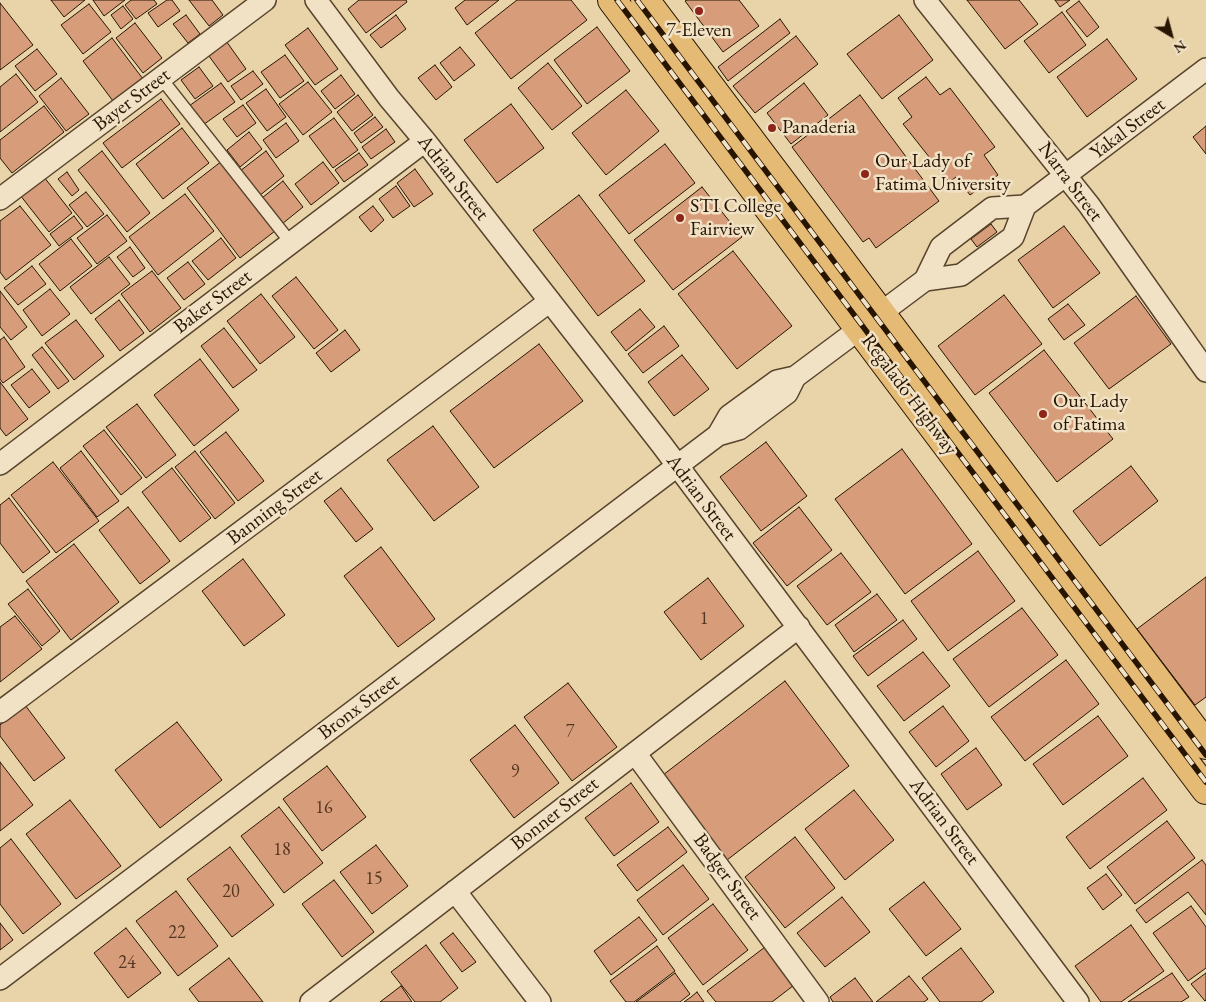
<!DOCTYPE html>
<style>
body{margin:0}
#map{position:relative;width:1206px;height:1002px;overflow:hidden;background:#e9d3a8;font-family:"EB Garamond",serif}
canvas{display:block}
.north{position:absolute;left:1146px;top:10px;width:50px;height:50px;-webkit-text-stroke:4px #f1e2c6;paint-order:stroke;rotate:143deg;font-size:14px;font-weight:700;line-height:20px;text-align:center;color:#271502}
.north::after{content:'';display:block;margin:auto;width:18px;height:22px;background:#271502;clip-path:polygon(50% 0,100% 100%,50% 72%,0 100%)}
</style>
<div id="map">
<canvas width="1206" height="1002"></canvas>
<div class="north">N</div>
</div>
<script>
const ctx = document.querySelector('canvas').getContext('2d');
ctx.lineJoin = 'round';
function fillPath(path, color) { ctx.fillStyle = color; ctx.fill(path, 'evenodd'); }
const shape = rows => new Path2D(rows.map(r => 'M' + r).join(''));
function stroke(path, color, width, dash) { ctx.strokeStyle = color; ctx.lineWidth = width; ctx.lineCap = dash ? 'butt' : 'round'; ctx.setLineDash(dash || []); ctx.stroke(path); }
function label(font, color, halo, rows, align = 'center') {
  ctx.font = font + ' "EB Garamond",serif'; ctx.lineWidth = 5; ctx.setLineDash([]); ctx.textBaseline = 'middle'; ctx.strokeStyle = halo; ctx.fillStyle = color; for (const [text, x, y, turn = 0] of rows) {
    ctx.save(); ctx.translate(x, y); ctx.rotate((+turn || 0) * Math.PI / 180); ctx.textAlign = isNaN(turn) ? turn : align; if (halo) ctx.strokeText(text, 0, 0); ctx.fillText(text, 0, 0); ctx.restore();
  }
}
const building = shape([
 [51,0,85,0,64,17,51,0],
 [93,0,125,0,104,16,93,0],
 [131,0,154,0,157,4,136,19,125,5,131,0],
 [167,0,172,0,180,11,158,27,148,13,167,0],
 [189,0,212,0,223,15,209,26,189,0],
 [359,0,406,0,407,2,366,33,348,9,359,0],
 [465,0,499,0,467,25,455,8,465,0],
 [517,0,571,0,587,20,511,79,475,33,517,0],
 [687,0,739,0,759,26,723,52,685,1,687,0],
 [967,0,1019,0,1038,24,1005,49,967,0],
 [1055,0,1070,0,1060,7,1055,0],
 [1079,1,1099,27,1087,37,1066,11,1079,1],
 [0,3,33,45,0,70,0,3],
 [89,4,111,32,83,54,61,25,89,4],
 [123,6,133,19,121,29,111,15,123,6],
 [1062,12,1086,45,1049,73,1024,41,1062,12],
 [186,15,200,34,188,43,173,24,186,15],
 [396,15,406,29,381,48,370,35,396,15],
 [899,15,933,60,882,99,847,54,899,15],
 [780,19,790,33,728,81,718,67,780,19],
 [135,23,162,58,143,73,116,38,135,23],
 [597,27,630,71,587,104,554,60,597,27],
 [308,28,338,69,315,85,285,45,308,28],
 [796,36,818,64,755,113,733,86,796,36],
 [112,38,143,79,113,101,83,61,112,38],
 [224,38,246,69,228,82,206,52,224,38],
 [1107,39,1137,79,1087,117,1057,77,1107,39],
 [460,47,475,65,454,81,440,63,460,47],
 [37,49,57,74,35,91,15,66,37,49],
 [285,55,304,81,280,98,261,72,285,55],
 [548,63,582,106,552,130,518,88,548,63],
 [435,65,452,87,436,100,418,78,435,65],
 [199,67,213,86,195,99,181,80,199,67],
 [253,71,263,84,241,100,231,86,253,71],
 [16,74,38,102,0,132,0,87,16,74],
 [341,75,355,94,335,109,321,91,341,75],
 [926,77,940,95,950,88,995,147,984,155,998,175,970,195,956,177,949,182,903,124,912,117,898,98,926,77],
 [61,78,89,114,66,131,39,96,61,78],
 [308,82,332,112,303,135,279,104,308,82],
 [221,83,235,102,203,125,189,106,221,83],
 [804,83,828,115,791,144,767,113,804,83],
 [266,89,286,117,267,131,246,103,266,89],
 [626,90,659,131,606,175,572,133,626,90],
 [358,95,373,115,352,131,337,112,358,95],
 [860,95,939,201,876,248,869,238,863,242,792,147,860,95],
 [161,99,180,124,122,168,103,143,161,99],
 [511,104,544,148,497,183,464,140,511,104],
 [243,105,256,123,237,137,223,119,243,105],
 [44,106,64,132,12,173,0,158,0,140,44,106],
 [375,117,383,127,361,143,354,133,375,117],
 [334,118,358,150,333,168,309,136,334,118],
 [286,123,299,141,276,158,263,140,286,123],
 [1206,126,1206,154,1193,137,1206,126],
 [182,128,209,163,163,199,136,164,182,128],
 [386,129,395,142,371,159,362,147,386,129],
 [249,132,262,149,240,167,227,150,249,132],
 [665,144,695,183,629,234,599,195,665,144],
 [102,151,150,213,127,232,78,170,102,151],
 [266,151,284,176,259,196,240,171,266,151],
 [359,153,368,165,344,182,335,170,359,153],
 [222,161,275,231,240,258,187,188,222,161],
 [323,162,339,183,311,205,295,184,323,162],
 [415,169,433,194,414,207,397,183,415,169],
 [67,172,79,190,72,196,58,179,67,172],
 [44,177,72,213,49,232,20,195,44,177],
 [283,181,303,207,282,224,262,198,283,181],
 [396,186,410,206,393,218,379,199,396,186],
 [702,187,742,237,673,290,634,240,702,187],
 [86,192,104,214,87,227,69,205,86,192],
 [185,194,214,231,158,275,129,237,185,194],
 [579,195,645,281,598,316,533,230,579,195],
 [20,206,51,245,6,280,0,272,0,221,20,206],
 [373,206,384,220,371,232,359,217,373,206],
 [107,215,127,241,97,264,77,238,107,215],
 [74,216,83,228,59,246,50,234,74,216],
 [991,224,997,232,977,247,971,239,991,224],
 [1064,226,1100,273,1053,308,1018,260,1064,226],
 [221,238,236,258,208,280,192,261,221,238],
 [71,239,92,266,60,291,39,264,71,239],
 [130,247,145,268,133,277,117,257,130,247],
 [733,251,792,326,737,369,678,294,733,251],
 [109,257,130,284,91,314,70,287,109,257],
 [188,262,205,284,184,300,167,278,188,262],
 [32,266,46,284,18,305,4,288,32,266],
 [152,271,181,308,150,332,121,294,152,271],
 [296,277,338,330,314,349,272,296,296,277],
 [50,289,70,314,42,336,23,310,50,289],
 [0,291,27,327,11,340,0,327,0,291],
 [261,294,295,337,260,364,227,321,261,294],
 [1004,295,1042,344,975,395,938,346,1004,295],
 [1136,296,1171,344,1109,389,1074,343,1136,296],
 [119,300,144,333,120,351,95,319,119,300],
 [1068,304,1085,325,1064,340,1048,319,1068,304],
 [640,309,655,327,626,351,611,332,640,309],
 [76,320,104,356,74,380,45,343,76,320],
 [664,326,679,346,643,373,628,354,664,326],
 [224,328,257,370,233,388,201,346,224,328],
 [345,330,360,350,331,372,316,353,345,330],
 [4,337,25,367,3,383,0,379,0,340,4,337],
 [539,344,583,401,494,468,450,411,539,344],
 [42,347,69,381,58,389,32,355,42,347],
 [1044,350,1113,439,1057,482,989,393,1044,350],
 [682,355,709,389,674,416,648,382,682,355],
 [200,359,239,410,194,446,154,395,200,359],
 [32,369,50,392,29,408,11,385,32,369],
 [0,382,28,419,6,436,0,428,0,382],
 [137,404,176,455,146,478,106,427,137,404],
 [433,426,479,487,434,521,387,460,433,426],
 [104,430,142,478,121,495,83,446,104,430],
 [226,432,264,481,238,501,200,452,226,432],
 [766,442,807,496,761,531,720,477,766,442],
 [902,449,972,544,905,594,835,499,902,449],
 [81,451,119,501,97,517,60,468,81,451],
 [195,451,235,503,215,519,175,467,195,451],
 [53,462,99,521,56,553,11,495,53,462],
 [1131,466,1158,501,1100,546,1073,511,1131,466],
 [172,468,211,518,180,542,142,492,172,468],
 [341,488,373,529,356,542,324,501,341,488],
 [9,498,50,552,23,573,0,543,0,505,9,498],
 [128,507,170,561,140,584,99,530,128,507],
 [799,507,832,550,787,586,753,543,799,507],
 [74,544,119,602,71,640,26,581,74,544],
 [381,547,435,619,398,647,344,576,381,547],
 [978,551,1015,601,948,651,911,601,978,551],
 [841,553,871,592,827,625,797,586,841,553],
 [243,559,285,615,244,646,202,591,243,559],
 [1206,577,1206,697,1195,705,1137,629,1206,577],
 [708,578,744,626,701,660,664,612,708,578],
 [28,589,60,631,42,646,8,604,28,589],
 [877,594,897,620,854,652,835,625,877,594],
 [1022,608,1058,655,989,707,953,659,1022,608],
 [15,616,42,649,0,682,0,627,15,616],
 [903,620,917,639,868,676,853,656,903,620],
 [923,652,950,686,904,721,877,686,923,652],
 [1066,660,1099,704,1025,761,991,717,1066,660],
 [785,681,849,766,727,860,663,775,785,681],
 [568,683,617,747,572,781,524,717,568,683],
 [25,705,65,758,34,781,0,736,0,725,25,705],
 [943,706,969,741,936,767,909,732,943,706],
 [1098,716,1128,756,1063,805,1033,764,1098,716],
 [177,722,222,780,160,828,115,770,177,722],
 [515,725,559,783,514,818,470,760,515,725],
 [976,748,1002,785,967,810,941,774,976,748],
 [0,762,33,805,0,831,0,762],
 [327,766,366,817,322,851,283,799,327,766],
 [1143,778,1167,810,1090,869,1066,837,1143,778],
 [631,783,659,822,614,856,585,818,631,783],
 [854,790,894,840,845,880,805,829,854,790],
 [70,800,121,866,76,899,26,834,70,800],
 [279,807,323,863,284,893,241,836,279,807],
 [1167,821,1195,858,1135,904,1107,867,1167,821],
 [668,827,687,852,637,891,617,865,668,827],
 [795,837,835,888,785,928,745,877,795,837],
 [11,839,61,904,23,934,0,904,0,848,11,839],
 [376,845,408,886,372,914,340,872,376,845],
 [230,847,274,905,232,937,187,879,230,847],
 [1202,860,1206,865,1206,915,1188,892,1146,923,1136,910,1202,860],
 [683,865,709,899,663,935,637,900,683,865],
 [1106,874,1122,895,1103,910,1087,888,1106,874],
 [334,880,374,932,342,957,302,904,334,880],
 [924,882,961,929,926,956,889,909,924,882],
 [176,891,218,946,178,976,136,921,176,891],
 [842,897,870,932,825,967,797,933,842,897],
 [713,904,748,950,703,985,668,938,713,904],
 [1191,906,1206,927,1206,968,1188,981,1153,933,1191,906],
 [639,917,657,940,611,975,594,951,639,917],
 [0,923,13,940,0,950,0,923],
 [1131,925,1164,971,1121,1002,1101,1002,1075,966,1131,925],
 [126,928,161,973,128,998,94,953,126,928],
 [453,933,476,962,462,972,440,943,453,933],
 [769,944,798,982,772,1002,716,1002,707,991,769,944],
 [426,945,458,988,440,1002,415,1002,391,972,426,945],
 [657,946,675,971,634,1002,626,1002,610,981,657,946],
 [961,948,994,992,981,1002,940,1002,922,978,961,948],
 [229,958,263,1002,199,1002,189,989,229,958],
 [675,973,690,994,680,1002,636,1002,675,973],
 [1172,973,1189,997,1181,1002,1128,1002,1172,973],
 [1206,973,1206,1000,1205,1001,1191,984,1206,973],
 [909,976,928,999,924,1002,876,1002,909,976],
 [855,978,873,1002,833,1002,830,997,855,978],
 [401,986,412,1002,380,1002,401,986],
 [697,992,704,1002,684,1002,691,997,697,992]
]);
const service = shape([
 [161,78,291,243]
]);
const minor = shape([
 [316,0,389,98,425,141,662,445,1078,1002],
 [925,0,1089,205,1206,371],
 [0,199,265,0],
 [925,280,941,247,992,208,1025,206,1206,69],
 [718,435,739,429,787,393,795,377,925,280,961,275,1013,237,1025,206],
 [0,464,425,141],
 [0,712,550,301],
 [635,753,818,1002],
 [455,891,540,1002],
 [0,979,718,435,729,416,777,381,795,377],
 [311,1002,799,627]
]);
const primary = shape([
 [612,0,1206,790],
 [645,0,1206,745]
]);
const rail = shape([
 [617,0,1206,782],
 [637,0,1206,755]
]);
const markers = [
 [699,11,5,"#8f2418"],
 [772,128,5,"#8f2418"],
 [865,174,5,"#8f2418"],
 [680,218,5,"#8f2418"],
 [1043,414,5,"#8f2418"]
];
const numberNames = [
 ["1",704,619],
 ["7",570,732],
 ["9",515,772],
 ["16",324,808],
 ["18",282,850],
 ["15",374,879],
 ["20",231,892],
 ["22",177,933],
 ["24",127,963]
];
const poiNames = [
 ["7-Eleven",699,31,"center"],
 ["Panaderia",782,128],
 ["Our Lady of",875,162],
 ["Fatima University",875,185],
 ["STI College",690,207],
 ["Fairview",690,230],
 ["Our Lady",1053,402],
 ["of Fatima",1053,425]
];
const streetNames = [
 ["Bayer Street",132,100,-37],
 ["Yakal Street",1128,129,-37],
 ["Adrian Street",453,178,52],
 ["Narra Street",1070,182,53],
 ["Baker Street",213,302,-37],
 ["Regalado Highway",909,395,53],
 ["Adrian Street",701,498,53],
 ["Banning Street",275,507,-37],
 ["Bronx Street",359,707,-37],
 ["Bonner Street",555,814,-38],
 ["Adrian Street",944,822,53],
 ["Badger Street",727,877,54]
];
fillPath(building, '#d79c7a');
stroke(building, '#271502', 1);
stroke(service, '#58442c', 14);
stroke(minor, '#58442c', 24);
stroke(primary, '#271502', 30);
stroke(service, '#f1e2c6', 11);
stroke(minor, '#f1e2c6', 21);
stroke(primary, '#e4ba74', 28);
stroke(rail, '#271502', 5.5);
stroke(rail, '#f1e2c6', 4, [11]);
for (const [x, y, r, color] of markers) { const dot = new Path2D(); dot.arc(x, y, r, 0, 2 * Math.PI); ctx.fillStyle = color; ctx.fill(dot); stroke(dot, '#f1e2c6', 2); }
label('18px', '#533720', null, numberNames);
label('20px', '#271502', '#f1e2c6', poiNames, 'left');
label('20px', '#271502', '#f1e2c6', streetNames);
</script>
